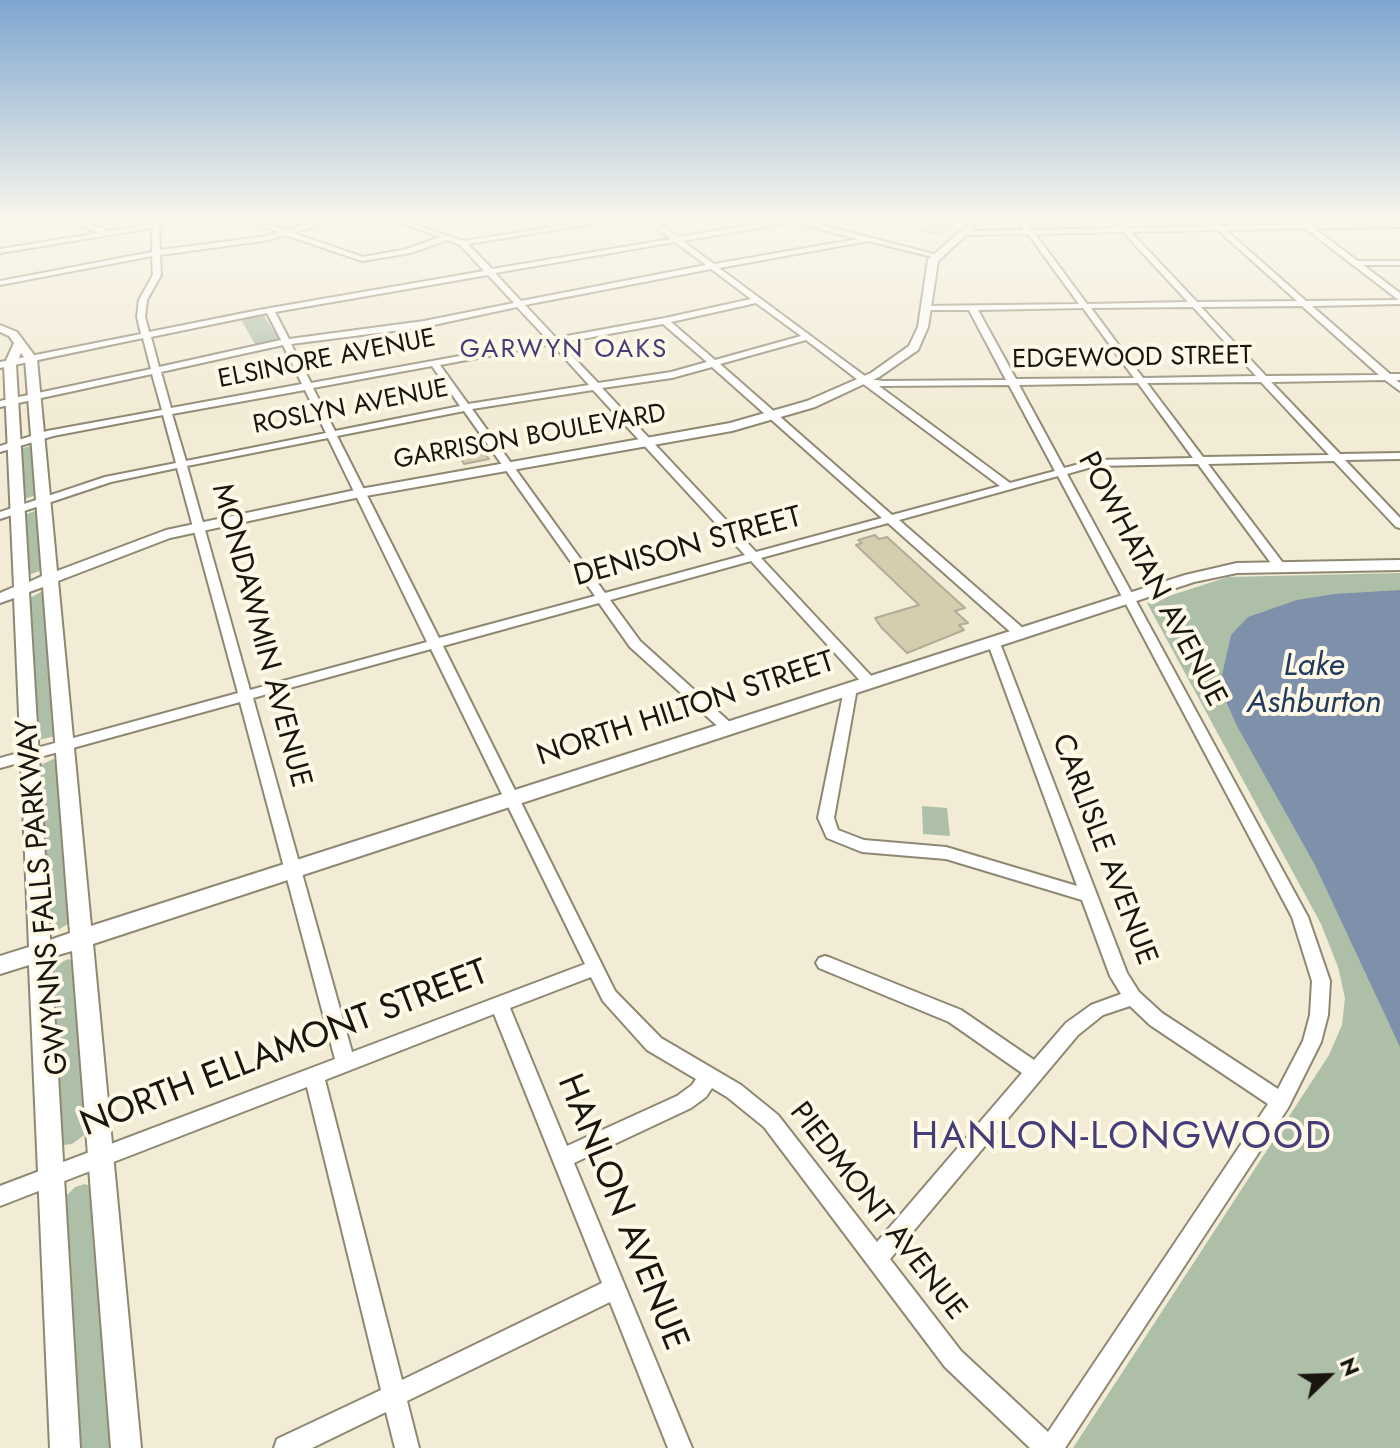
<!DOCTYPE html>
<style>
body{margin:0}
#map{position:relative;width:1400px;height:1448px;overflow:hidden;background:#f2ebd5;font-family:Jost,sans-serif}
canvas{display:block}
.north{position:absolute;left:1288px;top:1336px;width:80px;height:80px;-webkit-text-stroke:6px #fef9e6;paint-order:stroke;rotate:67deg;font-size:22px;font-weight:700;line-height:32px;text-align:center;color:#18160e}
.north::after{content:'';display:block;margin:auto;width:28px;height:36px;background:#18160e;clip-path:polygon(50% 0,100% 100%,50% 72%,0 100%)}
</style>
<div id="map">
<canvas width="1400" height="1448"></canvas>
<div class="north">N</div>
</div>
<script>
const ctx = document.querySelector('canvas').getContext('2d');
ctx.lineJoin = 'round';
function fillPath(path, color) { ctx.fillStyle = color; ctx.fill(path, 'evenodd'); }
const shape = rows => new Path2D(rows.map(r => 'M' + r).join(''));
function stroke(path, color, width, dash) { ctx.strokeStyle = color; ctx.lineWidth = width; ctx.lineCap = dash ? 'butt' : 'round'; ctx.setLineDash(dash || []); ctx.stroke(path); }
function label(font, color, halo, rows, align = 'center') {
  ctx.font = font + ' Jost,sans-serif'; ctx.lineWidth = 8; ctx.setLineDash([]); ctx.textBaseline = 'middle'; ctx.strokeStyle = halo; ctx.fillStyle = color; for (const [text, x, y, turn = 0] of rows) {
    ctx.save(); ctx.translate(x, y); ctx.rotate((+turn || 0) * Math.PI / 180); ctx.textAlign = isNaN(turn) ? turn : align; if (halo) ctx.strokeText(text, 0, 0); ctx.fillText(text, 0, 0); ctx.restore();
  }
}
const green = shape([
 [263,314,280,341,256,346,240,318],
 [30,446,33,447,37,495,24,499,20,449],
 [35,511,38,512,43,570,28,575,24,515],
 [1400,573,1400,1448,1073,1448,1329,1055,1342,1025,1345,998,1338,967,1321,924,1147,603,1228,577],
 [41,592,46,592,55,736,39,740,36,739,28,599],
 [53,759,58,761,71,922,58,930,51,931,39,766],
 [922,806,947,808,950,836,923,834],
 [68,959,73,961,87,1133,72,1144,63,1145,60,1141,51,968],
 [85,1184,92,1187,115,1448,78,1448,65,1197,75,1187]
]);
const water = shape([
 [1400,590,1400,1047,1315,865,1237,726,1224,697,1222,675,1231,635,1248,617,1297,600,1334,594]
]);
const building = shape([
 [938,219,958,219,939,234,922,231,938,219],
 [475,440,489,459,464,464,453,445,475,440],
 [875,535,879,539,887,537,965,608,955,611,968,623,959,625,964,630,907,653,881,627,875,618,919,605,856,545,862,543,858,540,875,535]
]);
const minor = shape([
 [64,219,73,219,104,229,104,232,177,219,159,226,160,250,262,237,279,232,245,219,254,219,286,230,327,219,336,219,293,233,363,257,407,249,440,237,390,219,399,219,463,241,553,227,529,219,539,219,561,226,608,219,622,219,468,244,492,269,671,239,646,219,653,219,678,237,786,219,799,219,941,256,937,258,868,241,719,268,869,379,883,381,1006,380,969,310,926,310,922,308,923,306,1079,304,1028,234,963,235,960,231,1024,230,1017,219,1023,219,1032,230,1119,228,1112,219,1119,219,1127,228,1213,226,1206,219,1213,219,1221,226,1400,223,1400,227,1226,230,1306,301,1400,300,1400,304,1312,306,1390,374,1400,374,1400,380,1396,380,1400,383,1400,391,1385,380,1271,382,1340,454,1400,453,1400,459,1345,460,1400,518,1400,528,1396,527,1334,461,1208,464,1286,567,1280,571,1276,570,1198,464,1095,466,1067,474,1308,917,1330,981,1328,1015,1321,1042,1288,1108,1065,1448,1030,1448,945,1367,764,1127,727,1097,712,1088,706,1097,691,1108,574,1163,692,1448,668,1448,610,1302,407,1401,419,1448,395,1448,386,1412,312,1448,274,1448,277,1439,381,1390,307,1087,0,1206,0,1186,335,1059,240,702,0,768,0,758,238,693,177,468,111,482,0,519,0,512,105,477,176,463,163,415,53,436,0,452,0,446,47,431,162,410,152,374,0,407,0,401,151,369,143,338,0,368,0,362,141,334,137,317,139,300,153,275,152,256,0,285,0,281,152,252,152,228,0,253,0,249,99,233,64,219],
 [792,222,858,239,714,264,683,241,792,222],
 [1218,230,1297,301,1197,302,1131,232,1218,230],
 [1123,232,1188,302,1087,304,1035,234,1123,232],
 [286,235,362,261,411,253,447,240,460,245,484,271,259,310,149,332,145,317,147,300,161,275,160,255,263,241,286,235],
 [675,242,706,265,521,301,495,273,675,242],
 [711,269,751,299,665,318,556,338,525,305,711,269],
 [488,275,514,303,424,321,289,339,275,312,488,275],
 [756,303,801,336,715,360,671,322,756,303],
 [1302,306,1379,375,1266,376,1201,307,1302,306],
 [517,307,548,340,311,383,291,344,424,327,517,307],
 [1193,307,1256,376,1143,378,1091,308,1193,307],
 [1083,308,1134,378,1016,379,978,310,1083,308],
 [267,313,281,340,159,367,151,337,267,313],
 [663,324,707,362,671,372,598,383,560,343,663,324],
 [806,340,862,383,1000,486,892,515,720,364,806,340],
 [552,344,589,385,468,404,440,365,552,344],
 [283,345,302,384,171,408,161,372,283,345],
 [432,366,460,406,335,431,313,388,432,366],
 [712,367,882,518,756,552,602,388,672,378,712,367],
 [1261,382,1329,455,1203,457,1147,383,1261,382],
 [1138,383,1193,458,1095,460,1064,468,1019,385,1138,383],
 [1009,385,1055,471,1010,483,879,386,1009,385],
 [305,390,326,433,186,461,172,414,305,390],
 [593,390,745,555,605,593,472,409,593,390],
 [464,411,595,596,439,638,337,436,464,411],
 [328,438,427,642,250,690,187,466,328,438],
 [1058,476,1292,917,1312,981,1310,1015,1303,1041,1278,1089,1162,1013,1139,992,1127,973,998,638,993,637,987,641,1077,886,946,847,864,840,838,830,834,818,857,688,855,685,845,685,818,818,827,838,862,852,946,859,1082,900,1110,976,1121,994,1091,1005,1066,1023,1034,1060,961,1010,831,958,825,956,819,958,816,963,819,968,949,1022,1022,1073,877,1242,778,1115,741,1085,661,1038,615,991,443,646,599,603,630,647,723,731,728,733,735,728,733,725,640,641,610,600,751,561,864,685,874,685,876,682,874,679,761,558,888,523,1015,636,1025,636,1026,633,1025,630,899,520,1058,476],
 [431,649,585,964,352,1052,253,698,431,649],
 [591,977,603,1001,647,1050,696,1079,692,1085,677,1096,567,1146,510,1008,591,977],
 [1130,1006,1150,1025,1268,1104,1048,1432,961,1351,890,1259,1078,1035,1103,1015,1130,1006],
 [494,1014,602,1283,402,1380,325,1080,494,1014],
 [1355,261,1400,261,1400,265,1352,265,1351,263,1355,261]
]);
const major = shape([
 [974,219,983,219,938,261,928,327,918,350,879,377,815,407,732,431,360,497,170,538,58,581,91,926,1185,575,1237,563,1400,560,1400,570,1237,573,1194,582,93,944,141,1448,111,1448,72,951,51,957,80,1448,50,1448,29,965,0,974,0,956,29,947,14,598,0,603,0,593,14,587,4,365,14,343,9,336,0,332,0,325,17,332,37,359,57,571,166,530,360,489,730,423,807,401,871,373,909,346,918,327,928,260,974,219],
 [21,353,25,359,42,576,29,582,16,365,21,353],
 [43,587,70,933,50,940,29,592,43,587],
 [1293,219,1302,219,1400,293,1400,301,1293,219]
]);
const farNeighbourhoodnames = [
 ["GARWYN OAKS",564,351]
];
const farStreetnames = [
 ["EDGEWOOD STREET",1132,359,-1],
 ["ELSINORE AVENUE",327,360,-11],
 ["ROSLYN AVENUE",351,408,-11],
 ["GARRISON BOULEVARD",530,438,-10]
];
const streetNames = [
 ["DENISON STREET",688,548,-15],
 ["POWHATAN AVENUE",1151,580,62],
 ["MONDAWMIN AVENUE",260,636,75],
 ["NORTH HILTON STREET",686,710,-18],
 ["CARLISLE AVENUE",1103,850,69],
 ["GWYNNS FALLS PARKWAY",44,897,-95],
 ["PIEDMONT AVENUE",877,1212,52]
];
const waterNames = [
 ["Lake",1314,667],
 ["Ashburton",1314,704]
];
const nearStreetnames = [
 ["NORTH ELLAMONT STREET",285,1050,-21],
 ["HANLON AVENUE",621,1213,68]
];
const nearNeighbourhoodnames = [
 ["HANLON-LONGWOOD",1122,1139]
];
fillPath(green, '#aebfa8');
fillPath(water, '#7f90aa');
fillPath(building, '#d6cdae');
stroke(building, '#b2ac97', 2);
stroke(minor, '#8e8873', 4);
stroke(major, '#8e8873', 4);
fillPath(minor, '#fff');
fillPath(major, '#fff');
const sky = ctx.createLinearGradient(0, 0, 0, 421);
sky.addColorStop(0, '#7ea6cf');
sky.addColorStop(0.52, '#f9f6ec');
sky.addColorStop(1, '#f9f6ec00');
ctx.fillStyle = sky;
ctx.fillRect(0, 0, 1400, 421);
ctx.letterSpacing = '2px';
label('26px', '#453d7a', '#fef9e6', farNeighbourhoodnames);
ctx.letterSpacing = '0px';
label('26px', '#18160e', '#fef9e6', farStreetnames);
label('30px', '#18160e', '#fef9e6', streetNames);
label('italic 32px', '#203a60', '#fef9e6', waterNames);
label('36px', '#18160e', '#fef9e6', nearStreetnames);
ctx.letterSpacing = '2px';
label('38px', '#453d7a', '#fef9e6', nearNeighbourhoodnames);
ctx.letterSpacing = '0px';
</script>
